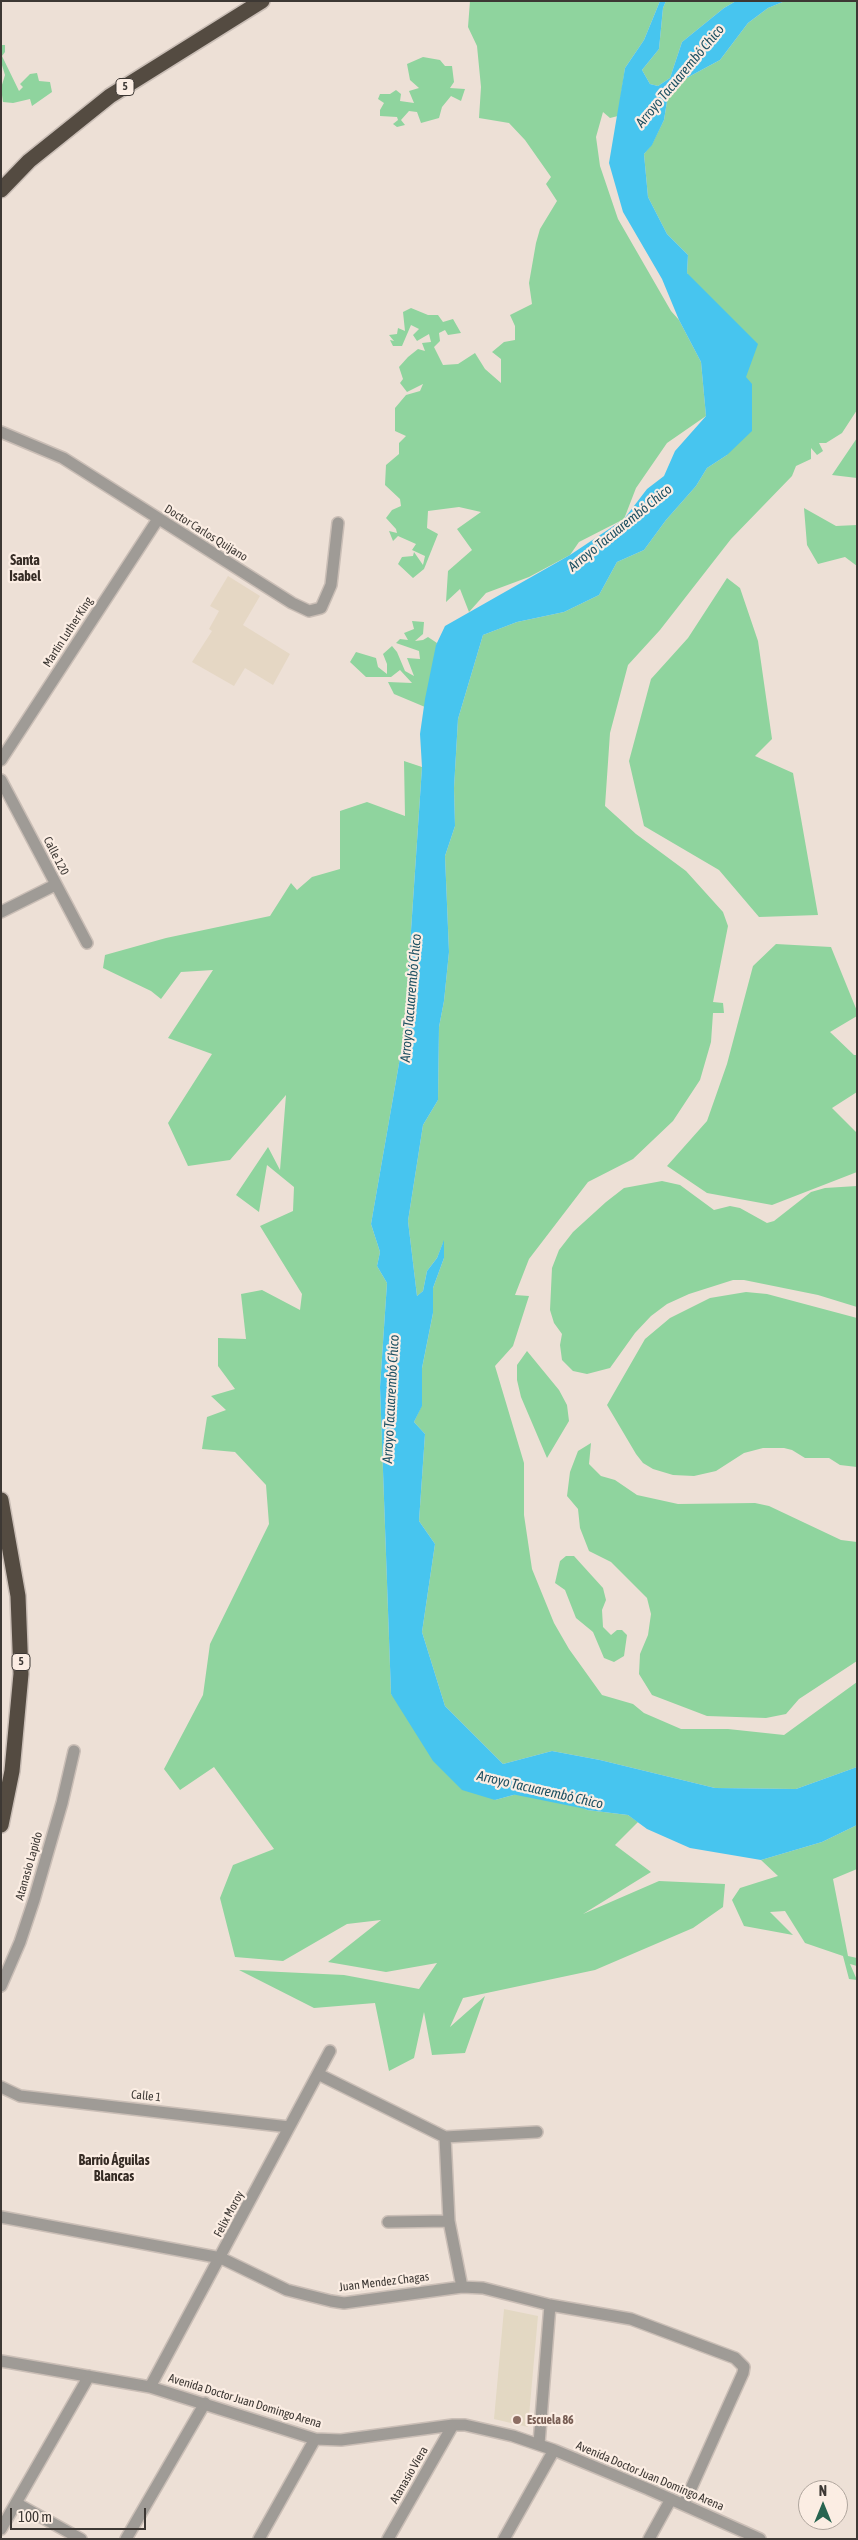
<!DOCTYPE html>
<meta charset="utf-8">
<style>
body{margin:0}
#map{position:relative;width:858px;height:2540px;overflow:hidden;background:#ede0d6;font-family:"Asap Condensed",sans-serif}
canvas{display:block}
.frame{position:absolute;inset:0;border:2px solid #3d3834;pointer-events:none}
.north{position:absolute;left:798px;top:2480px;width:50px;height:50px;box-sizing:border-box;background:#fbede3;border:1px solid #afa59d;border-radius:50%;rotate:0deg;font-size:14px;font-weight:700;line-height:20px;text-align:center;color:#3d3834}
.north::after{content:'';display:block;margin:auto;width:18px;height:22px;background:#276450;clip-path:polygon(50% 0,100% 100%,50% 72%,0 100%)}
.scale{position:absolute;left:10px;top:2508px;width:136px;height:22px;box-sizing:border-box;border:2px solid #3d3834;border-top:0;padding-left:6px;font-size:15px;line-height:18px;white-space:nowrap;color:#3d3834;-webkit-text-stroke:4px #fbede3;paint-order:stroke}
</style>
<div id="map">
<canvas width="858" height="2540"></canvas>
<div class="frame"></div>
<div class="north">N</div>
<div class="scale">100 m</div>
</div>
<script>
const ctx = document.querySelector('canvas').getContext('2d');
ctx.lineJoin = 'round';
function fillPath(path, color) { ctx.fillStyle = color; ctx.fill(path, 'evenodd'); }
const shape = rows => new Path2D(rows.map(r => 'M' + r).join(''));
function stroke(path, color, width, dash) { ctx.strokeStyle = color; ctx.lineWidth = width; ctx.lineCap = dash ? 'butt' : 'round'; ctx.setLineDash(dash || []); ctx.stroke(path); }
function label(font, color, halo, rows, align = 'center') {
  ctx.font = font + ' "Asap Condensed",sans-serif'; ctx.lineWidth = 4.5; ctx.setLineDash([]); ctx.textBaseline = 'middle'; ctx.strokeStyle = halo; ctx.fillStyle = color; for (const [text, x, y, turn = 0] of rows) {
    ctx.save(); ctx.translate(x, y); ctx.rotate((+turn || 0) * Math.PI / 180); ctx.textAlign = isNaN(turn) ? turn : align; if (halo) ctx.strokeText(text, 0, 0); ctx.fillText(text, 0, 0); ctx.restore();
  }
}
const industrial = shape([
 [228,576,260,596,243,625,290,654,273,685,245,668,234,686,192,662,212,631,209,629,219,611,210,606]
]);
const education = shape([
 [504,2309,538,2316,528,2427,494,2419]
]);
const green = shape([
 [470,1,660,1,644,40,625,68,618,116,610,118,603,112,596,137,600,166,618,219,671,311,679,320,701,362,706,416,667,443,636,488,624,519,579,542,570,555,529,577,486,593,469,612,460,589,446,602,448,571,472,550,457,529,481,512,459,507,428,511,427,528,438,534,424,569,413,578,398,564,402,557,413,556,414,552,423,565,425,556,412,550,416,544,398,536,393,541,389,531,397,533,396,529,386,518,392,510,401,506,400,499,385,485,386,465,399,454,399,443,406,436,395,431,395,408,406,395,420,391,423,384,407,392,400,383,403,379,399,367,408,357,418,349,425,351,422,343,431,342,429,334,417,341,413,335,419,329,411,325,402,346,393,346,390,340,394,341,389,335,397,334,398,328,405,331,403,312,411,308,428,315,438,315,443,322,453,319,461,333,448,335,445,330,439,333,440,341,434,347,443,365,458,364,475,353,485,369,501,383,501,359,492,352,504,342,515,340,515,326,510,315,532,304,529,283,536,243,540,229,557,201,546,184,551,177,525,140,509,123,479,118,481,87,477,46,468,27],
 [666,1,736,1,724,8,682,42,670,78,658,86,650,84,642,70,659,49,663,8],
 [785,1,857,1,857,410,842,433,826,443,819,443,823,451,817,455,811,448,811,459,796,466,792,476,731,539,660,630,628,665,610,733,605,806,636,834,686,871,723,912,728,926,713,1002,723,1003,724,1013,713,1013,711,1042,700,1080,673,1121,633,1159,588,1182,529,1259,515,1295,529,1296,513,1346,495,1366,524,1463,524,1515,532,1569,554,1623,569,1649,602,1695,633,1704,644,1713,681,1729,728,1729,784,1735,857,1682,857,1767,796,1789,715,1788,600,1760,552,1751,503,1764,445,1706,422,1632,435,1544,419,1521,425,1434,414,1422,422,1405,422,1368,433,1313,433,1288,444,1258,443,1243,437,1258,427,1271,423,1291,417,1296,408,1221,423,1125,438,1100,439,1027,444,1001,449,952,445,856,455,826,454,788,458,719,483,635,517,622,564,612,599,595,617,562,644,550,666,520,696,486,707,468,727,455,746,377,687,273,688,255,667,234,648,197,644,154,652,144,664,120,668,95,681,81,720,60,748,23,768,8],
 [1,45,5,45,5,52,2,56,19,91,23,87,20,84,30,74,37,73,39,81,50,82,52,92,32,106,30,99,13,103,3,102,1,88,5,75,1,62],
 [423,57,440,60,445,66,452,66,454,82,450,88,465,89,461,101,451,96,442,107,439,118,421,123,417,112,409,111,401,120,405,125,397,127,393,124,398,120,397,117,380,116,380,110,384,103,378,99,380,94,390,94,396,90,401,94,400,101,414,103,409,91,419,88,410,80,407,64],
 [857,438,857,478,832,475],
 [804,508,836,526,857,525,857,566,845,557,818,564,807,545],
 [727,578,740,588,758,641,772,739,755,756,793,773,818,915,759,917,719,870,644,826,629,761,651,679,688,638],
 [412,621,424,622,423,634,415,641,423,640,428,637,437,643,425,707,394,694,388,682,412,683,400,670,391,677,366,677,350,662,356,652,376,658,378,667,387,674,387,664,383,654,392,646,397,652,405,671,414,676,407,658,420,659,419,651,396,643,400,639,408,640,404,633,414,629],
 [404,761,422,767,404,1035,371,1224,380,1252,377,1266,387,1283,380,1387,391,1694,495,1800,546,1786,587,1810,628,1815,638,1822,615,1845,651,1872,583,1914,659,1881,725,1884,723,1907,693,1928,595,1970,463,1998,450,2027,485,1996,465,2053,432,2055,424,2012,414,2058,389,2071,375,2003,314,2008,239,1970,344,1975,419,1989,437,1963,386,1972,328,1962,381,1920,347,1924,283,1961,235,1957,220,1898,233,1865,274,1849,214,1767,180,1790,164,1769,203,1695,210,1644,269,1524,266,1485,235,1452,202,1449,207,1417,226,1410,211,1396,235,1389,218,1366,218,1338,246,1339,241,1294,262,1290,300,1310,302,1294,260,1226,293,1211,294,1187,267,1165,259,1212,236,1195,268,1147,280,1170,286,1095,230,1160,188,1166,168,1123,212,1054,168,1038,213,970,181,972,161,999,151,991,103,968,105,955,166,938,270,916,291,883,297,890,312,877,340,869,340,811,367,802,405,816],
 [776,944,831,947,857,1011,857,1016,830,1032,854,1055,857,1055,857,1092,832,1108,857,1133,857,1172,772,1205,707,1193,667,1166,707,1121,727,1064,753,966],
 [662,1181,680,1185,714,1210,730,1206,740,1208,767,1223,774,1221,811,1192,825,1188,857,1186,857,1307,818,1295,744,1280,733,1280,689,1294,667,1304,651,1316,635,1333,610,1368,587,1374,573,1371,562,1360,560,1345,562,1334,554,1323,550,1310,552,1268,559,1250,573,1232,606,1202,624,1188],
 [746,1292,767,1294,857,1318,857,1467,840,1465,829,1458,805,1458,792,1450,784,1448,763,1448,744,1453,716,1471,694,1476,673,1475,653,1469,643,1463,636,1454,607,1405,645,1339,670,1318,710,1298],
 [527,1351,559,1390,567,1405,569,1421,547,1458,521,1397,517,1380,517,1365],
 [591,1443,589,1464,601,1476,615,1480,637,1495,678,1504,755,1503,769,1506,841,1540,857,1542,857,1661,799,1699,786,1714,766,1718,707,1716,652,1695,639,1674,640,1654,648,1635,651,1614,647,1598,611,1562,589,1551,580,1528,578,1509,567,1496,570,1472,578,1451],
 [566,1556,574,1556,603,1588,606,1600,602,1610,603,1627,611,1635,617,1630,622,1630,627,1635,624,1656,614,1662,604,1658,593,1632,576,1618,565,1590,555,1583,560,1561],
 [857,1825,857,1869,833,1879,848,1956,857,1958,857,1966,850,1964,857,1980,849,1979,843,1956,805,1943,785,1911,770,1912,793,1935,744,1926,732,1900,740,1888,778,1876,761,1860,822,1842]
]);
const water = shape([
 [660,1,666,1,663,8,659,49,642,70,650,84,658,86,670,78,682,42,724,8,736,1,785,1,768,8,748,23,720,60,681,81,668,95,664,120,652,145,644,154,648,197,667,234,688,255,687,273,758,344,746,377,752,384,752,431,727,455,707,468,696,486,666,520,644,550,617,562,599,595,564,612,517,622,483,635,458,719,454,788,455,826,445,856,449,952,444,1001,439,1027,438,1100,423,1125,408,1221,417,1296,423,1291,427,1271,437,1258,444,1240,444,1258,433,1288,433,1313,422,1368,422,1406,414,1422,425,1434,419,1521,435,1544,422,1632,445,1706,503,1764,552,1751,600,1760,715,1788,796,1789,857,1767,857,1825,822,1842,761,1860,690,1848,647,1829,628,1815,587,1810,546,1786,495,1800,462,1790,433,1761,391,1694,380,1387,387,1283,377,1266,380,1252,371,1224,404,1035,422,767,420,734,425,699,436,645,445,626,570,555,624,519,647,489,664,476,675,451,706,416,701,362,679,320,662,279,623,212,609,163,625,68,644,40]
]);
const river = shape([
 [512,1786,586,1801]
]);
const minor = shape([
 [1,432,63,458,292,603,309,611,321,608,331,585,338,523],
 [1,760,158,519],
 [1,780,87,943],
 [1,912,55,885],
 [1,1986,20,1942,34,1900,62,1803,74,1751],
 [318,2074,445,2137,537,2132],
 [1,2087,20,2096,289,2127],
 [445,2137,449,2221,462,2287],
 [1,2217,221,2258,287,2290,331,2301,344,2303,462,2287,483,2288,550,2305,631,2319,735,2358,744,2367,743,2373,684,2504],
 [388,2222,449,2221],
 [1,2361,150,2387,315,2439,341,2440,453,2425,465,2425,513,2436,554,2450,648,2489,760,2539],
 [150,2387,330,2051],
 [539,2444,550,2305],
 [16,2503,81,2539],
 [1,2529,89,2376],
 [126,2539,205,2403],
 [259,2539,315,2439],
 [388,2539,453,2425],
 [504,2539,554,2450],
 [649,2539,671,2499]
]);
const highway = shape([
 [1,190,29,161,110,96,262,1],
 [1,1500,18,1596,21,1674,12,1771,1,1825]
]);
const markers = [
 [517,2420,5,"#8d6e63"]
];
const shields = [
 [125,87,18],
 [21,1662,18]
];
const shieldNames = [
 ["5",125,87],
 ["5",21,1662]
];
const streetNames = [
 ["Doctor Carlos Quijano",206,533,32],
 ["Martin Luther King",68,632,-57],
 ["Calle 120",56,856,63],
 ["Atanasio Lapido",29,1866,-74],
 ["Calle 1",146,2096,6],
 ["Felix Moroy",229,2214,-62],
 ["Juan Mendez Chagas",384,2282,-7],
 ["Avenida Doctor Juan Domingo Arena",245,2401,17],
 ["Atanasio Viera",409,2475,-60],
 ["Avenida Doctor Juan Domingo Arena",650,2476,23]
];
const educationNames = [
 ["Escuela 86",527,2420]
];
const waterNames = [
 ["Arroyo Tacuarembó Chico",680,76,-50],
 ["Arroyo Tacuarembó Chico",620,528,-39],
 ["Arroyo Tacuarembó Chico",411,998,-85],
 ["Arroyo Tacuarembó Chico",391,1399,-87],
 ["Arroyo Tacuarembó Chico",540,1790,13]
];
const neighbourhoodNames = [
 ["Santa",25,561],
 ["Isabel",25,577],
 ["Barrio Águilas",114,2161],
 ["Blancas",114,2177]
];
fillPath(industrial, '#e5d7c4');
fillPath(education, '#e3d8c3');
fillPath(green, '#8fd49e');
fillPath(water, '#47c5ef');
stroke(river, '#47c5ef', 16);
stroke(minor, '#cabeb6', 14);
stroke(highway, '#cabeb6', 18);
stroke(minor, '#9f9b96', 11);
stroke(highway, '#544b41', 15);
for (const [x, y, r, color] of markers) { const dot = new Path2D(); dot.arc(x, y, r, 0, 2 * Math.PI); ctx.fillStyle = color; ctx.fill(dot); stroke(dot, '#fbede3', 2); }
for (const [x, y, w] of shields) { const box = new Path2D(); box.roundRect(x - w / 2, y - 8.5, w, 17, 4); ctx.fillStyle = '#fbede3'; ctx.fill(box); stroke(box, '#3d3834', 1); }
label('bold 11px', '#3d3834', null, shieldNames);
label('12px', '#3d3834', '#fbede3', streetNames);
label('bold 12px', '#785e54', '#fbede3', educationNames, 'left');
label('italic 14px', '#1e5163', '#fbede3', waterNames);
label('bold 14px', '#362c25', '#fbede3', neighbourhoodNames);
</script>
